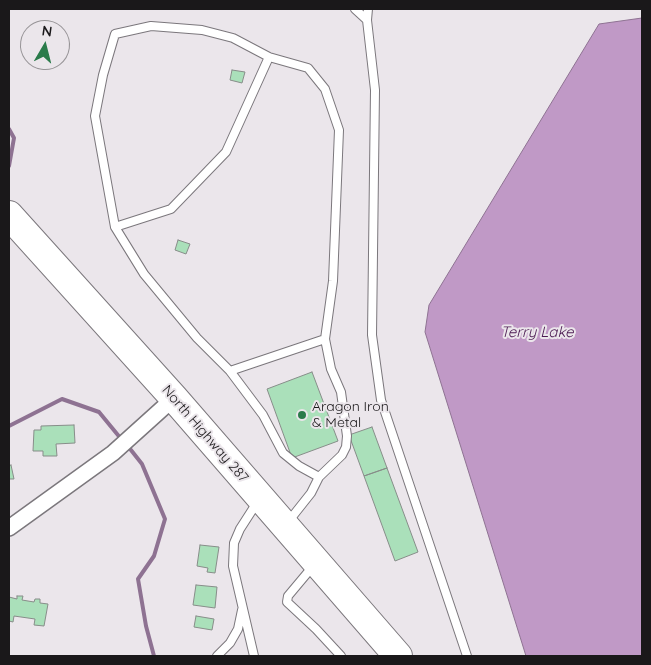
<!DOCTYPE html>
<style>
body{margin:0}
#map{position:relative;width:651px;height:665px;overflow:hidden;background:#ebe6eb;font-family:Quicksand,sans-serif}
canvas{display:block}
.frame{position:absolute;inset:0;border:10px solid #1a181a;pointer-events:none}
.north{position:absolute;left:20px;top:20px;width:50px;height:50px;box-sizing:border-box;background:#ebe6eb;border:1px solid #979497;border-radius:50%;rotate:8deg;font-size:14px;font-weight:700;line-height:20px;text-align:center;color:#1a181a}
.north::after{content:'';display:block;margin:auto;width:18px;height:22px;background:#2b7b4b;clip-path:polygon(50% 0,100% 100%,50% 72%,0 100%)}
</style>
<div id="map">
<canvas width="651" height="665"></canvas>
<div class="frame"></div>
<div class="north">N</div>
</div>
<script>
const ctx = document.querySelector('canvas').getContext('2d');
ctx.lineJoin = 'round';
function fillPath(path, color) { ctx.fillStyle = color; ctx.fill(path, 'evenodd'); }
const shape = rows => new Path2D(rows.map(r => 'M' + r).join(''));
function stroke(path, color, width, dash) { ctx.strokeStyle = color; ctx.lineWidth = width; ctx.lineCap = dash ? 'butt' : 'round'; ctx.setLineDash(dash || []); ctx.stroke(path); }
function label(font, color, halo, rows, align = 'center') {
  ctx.font = font + ' Quicksand,sans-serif'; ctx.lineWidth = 4; ctx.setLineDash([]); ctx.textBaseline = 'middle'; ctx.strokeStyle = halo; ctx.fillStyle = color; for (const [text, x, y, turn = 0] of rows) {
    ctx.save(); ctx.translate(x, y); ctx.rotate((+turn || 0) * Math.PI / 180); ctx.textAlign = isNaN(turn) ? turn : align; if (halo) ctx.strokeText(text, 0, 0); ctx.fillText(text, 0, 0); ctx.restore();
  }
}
const water = shape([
 [642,18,642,656,526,656,425,332,429,305,599,24,642,18]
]);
const stream = shape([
 [9,129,14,138,9,166],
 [9,426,62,399,99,412,122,440],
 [127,445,142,464,165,519,154,556,138,579,146,626,154,656]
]);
const building = shape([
 [232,70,245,72,242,83,230,80,232,70],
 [178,240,190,244,186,254,175,250,178,240],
 [312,372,338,441,292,458,267,389,312,372],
 [74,425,75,443,56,444,57,456,43,456,43,451,33,451,34,430,41,430,41,426,74,425],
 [372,427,387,468,364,476,349,435,372,427],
 [11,465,14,479,9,479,9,466,11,465],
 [387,468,418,552,395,561,364,476,387,468],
 [200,545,219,547,215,573,207,572,208,568,197,566,200,545],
 [196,585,217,587,215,608,193,605,196,585],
 [17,596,23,596,22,600,34,602,35,599,40,599,40,603,48,604,44,626,34,625,35,619,14,616,13,622,9,621,9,597,17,599,17,596],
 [196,616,214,619,212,630,194,627,196,616]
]);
const lane = shape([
 [355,9,367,20,375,90,372,335,381,400,467,656],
 [367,20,368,9],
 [115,227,171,209,226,152,269,57],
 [230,371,325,339,333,281,339,130,325,89,308,68,269,57,233,38,202,30,151,26,115,34,103,75,95,116,115,227,144,274,197,338,230,371,263,415,283,453,299,466,319,477,311,493,288,522],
 [319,477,342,455,346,447,347,436,341,392,331,369,325,339],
 [314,565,288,596,287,602,316,629,341,656],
 [217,656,230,643,238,629,242,610],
 [254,656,233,566,234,543,240,529,258,501]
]);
const street = shape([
 [9,528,113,453,174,398]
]);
const highway = shape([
 [9,215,174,398,398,656]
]);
const markers = [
 [302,415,5,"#2b7b4b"]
];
const poiNames = [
 ["Aragon Iron",312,407],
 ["& Metal",312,423]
];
const streetNames = [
 ["North Highway 287",205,434,49]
];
const waterNames = [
 ["Terry Lake",537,332]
];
fillPath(water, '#c099c6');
stroke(water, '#8e7292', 1);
stroke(stream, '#8e7292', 4);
fillPath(building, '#aae0ba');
stroke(building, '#878d89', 1);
stroke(lane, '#7b777c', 10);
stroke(street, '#7b777c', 18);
stroke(highway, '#7b777c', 30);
stroke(lane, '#fff', 8);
stroke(street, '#fff', 15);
stroke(highway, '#fff', 28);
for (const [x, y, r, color] of markers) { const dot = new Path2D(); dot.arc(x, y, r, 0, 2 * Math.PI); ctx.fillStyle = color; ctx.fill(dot); stroke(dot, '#ebe6eb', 2); }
label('14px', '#1a181a', '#ebe6eb', poiNames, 'left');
label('14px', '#1a181a', '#ebe6eb', streetNames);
label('italic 15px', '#4b1a52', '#ebe6eb', waterNames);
</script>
